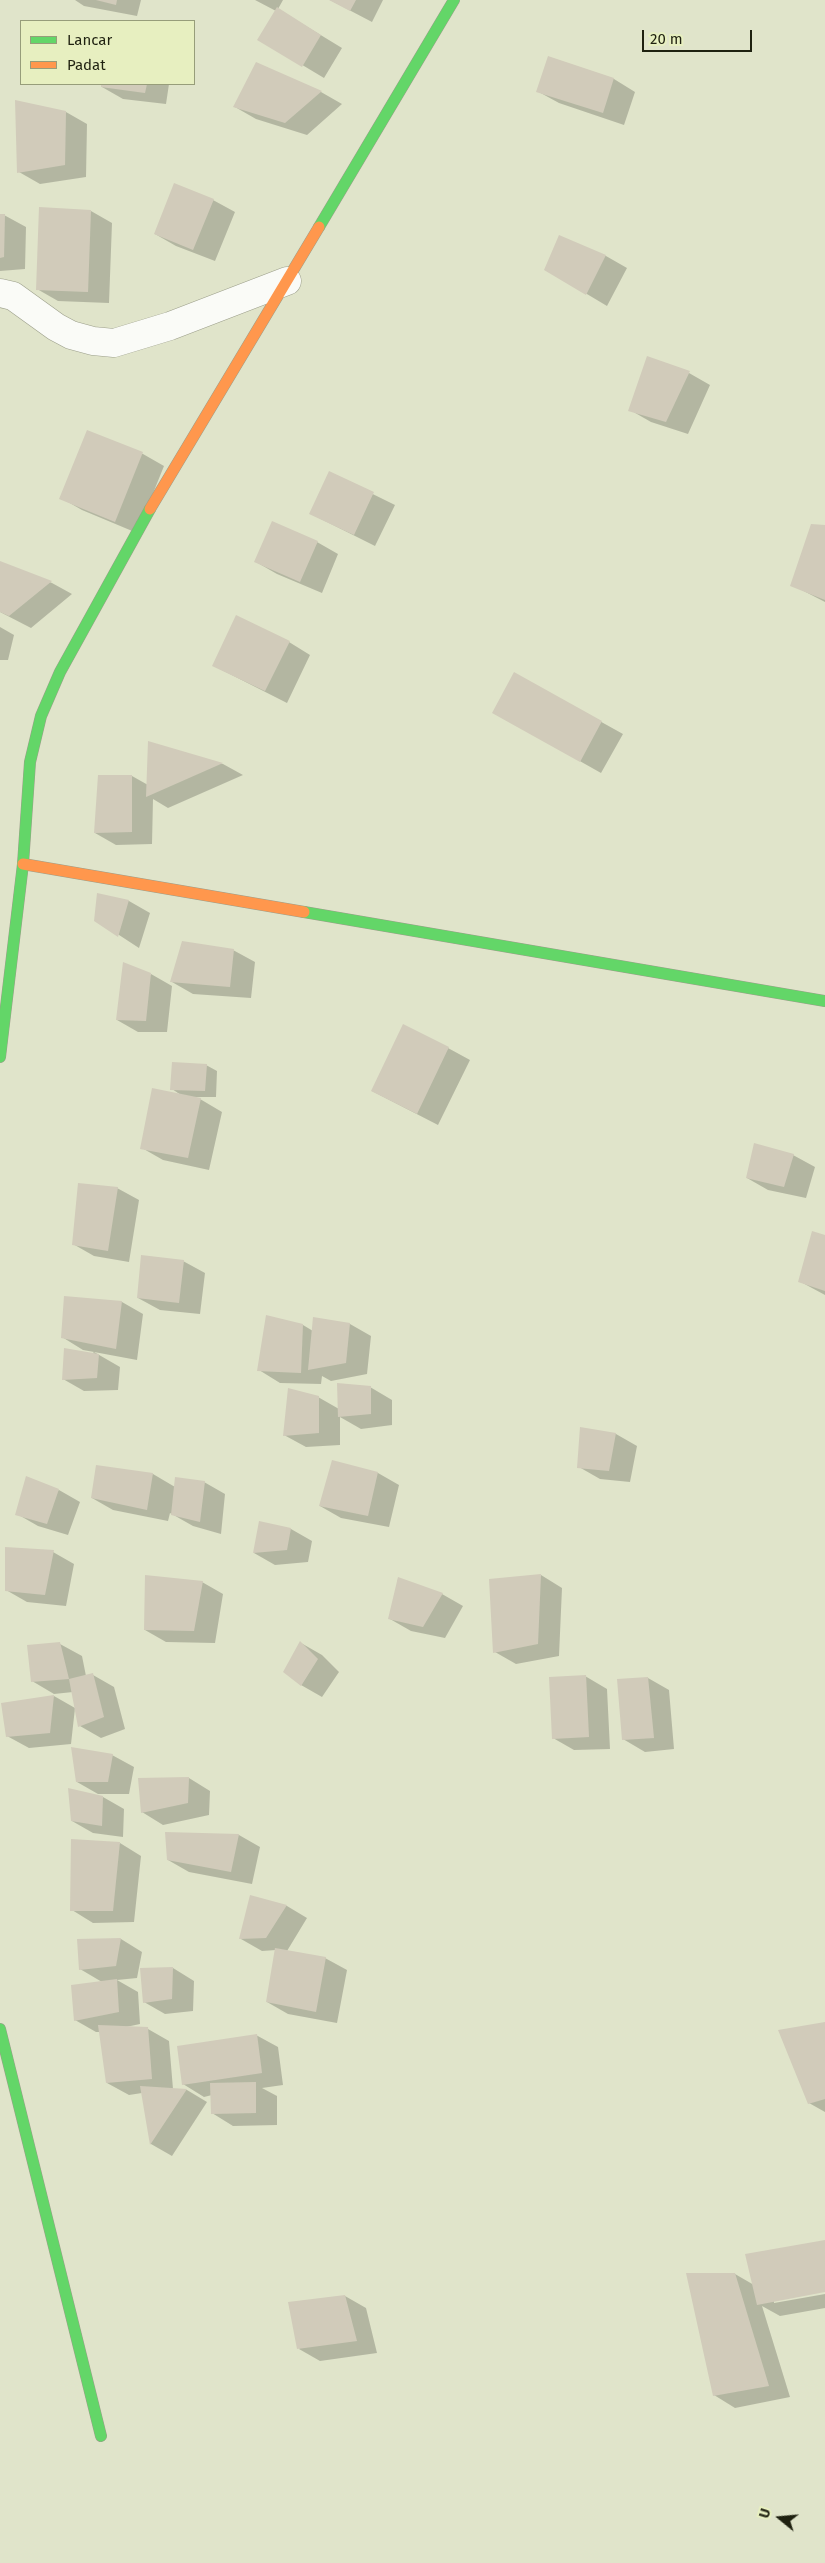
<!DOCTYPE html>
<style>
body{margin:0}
#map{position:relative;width:825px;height:2563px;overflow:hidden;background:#e0e4ca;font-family:"Fira Sans",sans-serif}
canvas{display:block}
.legend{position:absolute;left:20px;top:20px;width:175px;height:65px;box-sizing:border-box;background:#e7efc0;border:1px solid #979d7a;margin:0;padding:6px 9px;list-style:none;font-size:15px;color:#1f2110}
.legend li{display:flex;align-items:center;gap:10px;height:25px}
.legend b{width:25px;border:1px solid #979d7a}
.north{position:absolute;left:755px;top:2493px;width:50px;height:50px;-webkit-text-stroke:4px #e7efc0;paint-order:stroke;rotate:287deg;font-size:14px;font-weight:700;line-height:20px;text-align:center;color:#1f2110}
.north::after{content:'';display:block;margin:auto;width:18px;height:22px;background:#1f2110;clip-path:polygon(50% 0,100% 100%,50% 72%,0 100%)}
.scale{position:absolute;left:642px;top:30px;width:110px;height:22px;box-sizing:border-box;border:2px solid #1f2110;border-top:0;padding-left:6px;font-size:15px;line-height:18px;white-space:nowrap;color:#1f2110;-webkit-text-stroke:4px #e7efc0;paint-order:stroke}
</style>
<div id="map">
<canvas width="825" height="2563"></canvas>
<ul class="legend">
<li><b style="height:6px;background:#63d668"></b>Lancar</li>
<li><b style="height:6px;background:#ff974d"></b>Padat</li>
</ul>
<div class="north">U</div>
<div class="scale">20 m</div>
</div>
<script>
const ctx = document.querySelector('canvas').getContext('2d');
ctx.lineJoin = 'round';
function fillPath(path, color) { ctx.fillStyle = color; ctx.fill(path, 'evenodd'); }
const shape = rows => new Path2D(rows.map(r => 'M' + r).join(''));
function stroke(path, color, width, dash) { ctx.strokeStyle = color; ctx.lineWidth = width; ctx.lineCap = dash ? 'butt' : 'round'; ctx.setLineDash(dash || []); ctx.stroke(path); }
const shadow = shape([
 [75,0,141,0,137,16,84,6],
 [255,0,283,0,278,9,342,48,324,78,259,39,276,11],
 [330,0,383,0,372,22],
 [549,58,614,79,635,92,624,125,559,103,537,91],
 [257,63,321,92,342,104,307,135,256,119,235,107],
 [102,84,169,84,166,104,123,99,102,87],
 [66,112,87,124,86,177,40,184,19,172],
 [213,200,235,212,215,261,176,246,155,234],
 [91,211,112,223,109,303,58,301,37,289],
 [0,215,4,215,26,227,25,269,0,271],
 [560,237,606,256,627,268,607,306,545,269],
 [648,358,689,373,710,385,688,434,651,422,630,410],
 [88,431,143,454,164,466,137,533,82,510,61,498],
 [330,473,395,505,375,546,311,514],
 [825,526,825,602,792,585],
 [317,542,338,554,322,593,277,574,256,562],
 [0,563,52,583,72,594,31,628,0,612],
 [0,627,14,635,8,660,0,660],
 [289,642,310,655,287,703,214,666],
 [515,674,623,734,601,773,514,724],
 [149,743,223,764,243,775,168,808,153,799,152,844,116,845,95,833,132,776,148,785],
 [98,894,129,901,150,913,139,948,96,920],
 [233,950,255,962,251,998,193,994,172,982],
 [151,974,172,986,167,1032,138,1032,117,1020],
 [448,1048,470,1060,438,1125,372,1091],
 [206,1065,217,1071,216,1097,190,1097,200,1099,222,1112,209,1170,163,1160,142,1148,181,1095,172,1089],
 [793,1155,815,1167,806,1198,768,1190,747,1178],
 [117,1188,139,1200,129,1262,94,1256,73,1244],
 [825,1236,825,1295,799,1281],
 [183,1261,205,1273,200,1314,160,1310,138,1298],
 [65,1297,122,1302,143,1314,137,1360,94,1352,120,1367,118,1390,84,1391,63,1379,94,1352,83,1350,62,1337],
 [267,1317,303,1325,313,1331,350,1324,371,1336,367,1374,331,1381,322,1376,321,1384,280,1383,259,1370],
 [370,1387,392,1400,392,1425,361,1429,340,1417,340,1445,306,1447,284,1435,318,1397,339,1409],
 [581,1428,616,1434,637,1446,630,1482,600,1479,579,1467],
 [333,1462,378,1473,399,1485,389,1527,341,1518,320,1506],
 [153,1474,175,1487,204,1482,225,1494,221,1534,193,1526,170,1513,168,1521,113,1510,92,1498],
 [59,1490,80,1502,68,1535,38,1526,17,1514],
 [260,1523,291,1529,312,1541,308,1562,275,1565,254,1553],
 [53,1552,74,1564,66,1606,27,1602,6,1590],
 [541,1575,562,1588,559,1656,516,1664,495,1652],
 [398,1579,442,1594,463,1606,445,1638,411,1631,390,1619],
 [202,1582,223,1594,215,1643,166,1642,145,1630],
 [301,1643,322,1655,339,1672,322,1697,301,1685],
 [60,1644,82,1656,86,1676,93,1675,114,1687,125,1729,101,1738,80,1726,73,1692,54,1694,32,1681],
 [585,1676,607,1689,610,1749,574,1750,553,1738],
 [648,1678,669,1690,674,1749,645,1752,623,1739],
 [54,1696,75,1708,71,1744,29,1748,7,1736],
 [112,1755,134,1767,129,1794,98,1794,77,1782],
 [189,1778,210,1791,209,1815,163,1825,142,1812],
 [103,1797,124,1809,123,1837,93,1833,72,1821],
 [239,1835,260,1847,252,1884,189,1872,168,1860],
 [120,1843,141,1856,134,1922,93,1923,72,1910],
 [251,1897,287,1906,307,1918,287,1951,325,1958,347,1970,337,2023,288,2014,267,2002,276,1950,262,1951,241,1939],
 [121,1939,142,1952,137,1978,117,1980,138,1992,140,2024,126,2027,148,2029,169,2041,173,2089,187,2090,207,2102,172,2156,151,2144,142,2093,129,2095,107,2083,100,2032,96,2032,75,2020,102,1982,80,1969,78,1940],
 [173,1968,194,1981,193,2011,165,2014,144,2002],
 [825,2023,825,2112,809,2103],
 [256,2035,278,2047,283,2085,262,2088,277,2096,277,2125,233,2126,212,2113,212,2095,204,2097,183,2084],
 [825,2242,825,2291,774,2300,774,2303,825,2294,825,2308,780,2316,762,2306,790,2397,735,2408,714,2395,735,2274,754,2285],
 [345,2296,366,2308,377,2353,320,2361,299,2349]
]);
const building = shape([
 [96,0,117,0,116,5],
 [329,0,356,0,350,11],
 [277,7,321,35,302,67,257,40],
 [548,56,614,78,603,113,536,92],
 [256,62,322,91,285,123,233,107],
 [101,84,147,84,145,93,101,87],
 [15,100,66,111,65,165,17,173],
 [174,183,214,199,193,250,154,234],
 [39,207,91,210,88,292,36,290],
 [0,214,5,214,4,257,0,258],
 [559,235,606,255,586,295,544,270],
 [647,356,690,371,666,422,628,411],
 [87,430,143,452,115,522,59,499],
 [329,471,374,492,354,535,309,514],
 [272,521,318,541,300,582,254,562],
 [811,524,825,525,825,600,790,586],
 [0,561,52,581,9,616,0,612],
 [236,615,290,641,265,691,212,666],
 [514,672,602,721,580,762,492,713],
 [148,741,223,763,146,797],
 [98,775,132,775,132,832,94,833],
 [97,893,129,900,118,937,94,921],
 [182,941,234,949,230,987,170,982],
 [123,962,151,973,146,1021,116,1020],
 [403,1024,449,1047,417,1114,371,1091],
 [172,1062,207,1064,205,1091,170,1090],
 [152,1088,201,1098,188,1158,140,1149],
 [754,1143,794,1154,784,1187,746,1178],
 [78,1183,118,1187,108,1251,72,1245],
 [812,1231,825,1235,825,1291,798,1282],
 [141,1255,184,1260,179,1303,137,1298],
 [64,1296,122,1301,116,1349,61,1338],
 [266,1315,303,1324,301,1373,257,1371],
 [313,1317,350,1323,346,1363,308,1370],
 [64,1348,99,1354,97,1378,62,1380],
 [337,1383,371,1386,371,1414,338,1417],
 [288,1388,319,1396,319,1433,283,1436],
 [580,1427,616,1433,609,1471,577,1468],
 [332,1460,378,1472,368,1516,319,1506],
 [96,1465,153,1473,147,1510,91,1498],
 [26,1476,59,1489,47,1524,15,1515],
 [175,1477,205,1481,200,1522,171,1515],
 [259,1521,291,1528,287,1550,253,1553],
 [5,1547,54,1550,45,1595,5,1591],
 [541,1574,538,1644,493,1653,489,1579],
 [145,1575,203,1581,194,1631,144,1630],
 [398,1577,443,1593,423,1627,388,1619],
 [300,1641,318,1659,301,1686,283,1672],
 [60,1642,69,1679,93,1673,104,1717,78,1727,69,1679,31,1682,27,1645],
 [586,1675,589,1737,552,1739,549,1677],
 [648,1677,654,1738,622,1740,617,1679],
 [54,1695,50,1733,6,1737,1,1703],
 [71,1747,113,1754,108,1782,76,1782],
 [189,1777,188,1803,141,1813,138,1778],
 [68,1788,103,1796,102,1826,71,1821],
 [165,1832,239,1834,231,1872,167,1860],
 [71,1839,120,1842,113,1911,70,1911],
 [250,1895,287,1905,266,1938,239,1939],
 [121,1938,116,1966,79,1970,77,1939],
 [275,1948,326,1957,316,2012,266,2002],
 [173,1967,172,1999,143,2003,140,1968],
 [117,1979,119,2012,74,2021,71,1985],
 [825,2022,825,2099,808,2104,778,2030],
 [98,2025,148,2027,152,2079,106,2083],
 [257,2034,262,2073,182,2085,177,2046],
 [256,2082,256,2113,211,2114,210,2083],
 [140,2086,187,2089,150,2145],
 [825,2240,825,2292,757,2305,745,2254],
 [686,2273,735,2273,769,2386,713,2396],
 [345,2295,357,2341,297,2349,288,2302]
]);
const street = shape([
 [0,293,13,296,56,327,71,335,93,341,114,343,170,326,287,281]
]);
const fast = shape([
 [319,227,454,0],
 [304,912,825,1001],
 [0,1057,23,864,30,762,41,716,60,672,150,509],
 [0,2029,101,2436]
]);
const slow = shape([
 [150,509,319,227],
 [23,864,304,912]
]);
fillPath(shadow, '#0003');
fillPath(building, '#d1cbba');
stroke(street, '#9b9e8a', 29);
stroke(fast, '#9b9e8a', 12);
stroke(slow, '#9b9e8a', 12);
stroke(street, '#fafbf7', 28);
stroke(fast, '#63d668', 11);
stroke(slow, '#ff974d', 11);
</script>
